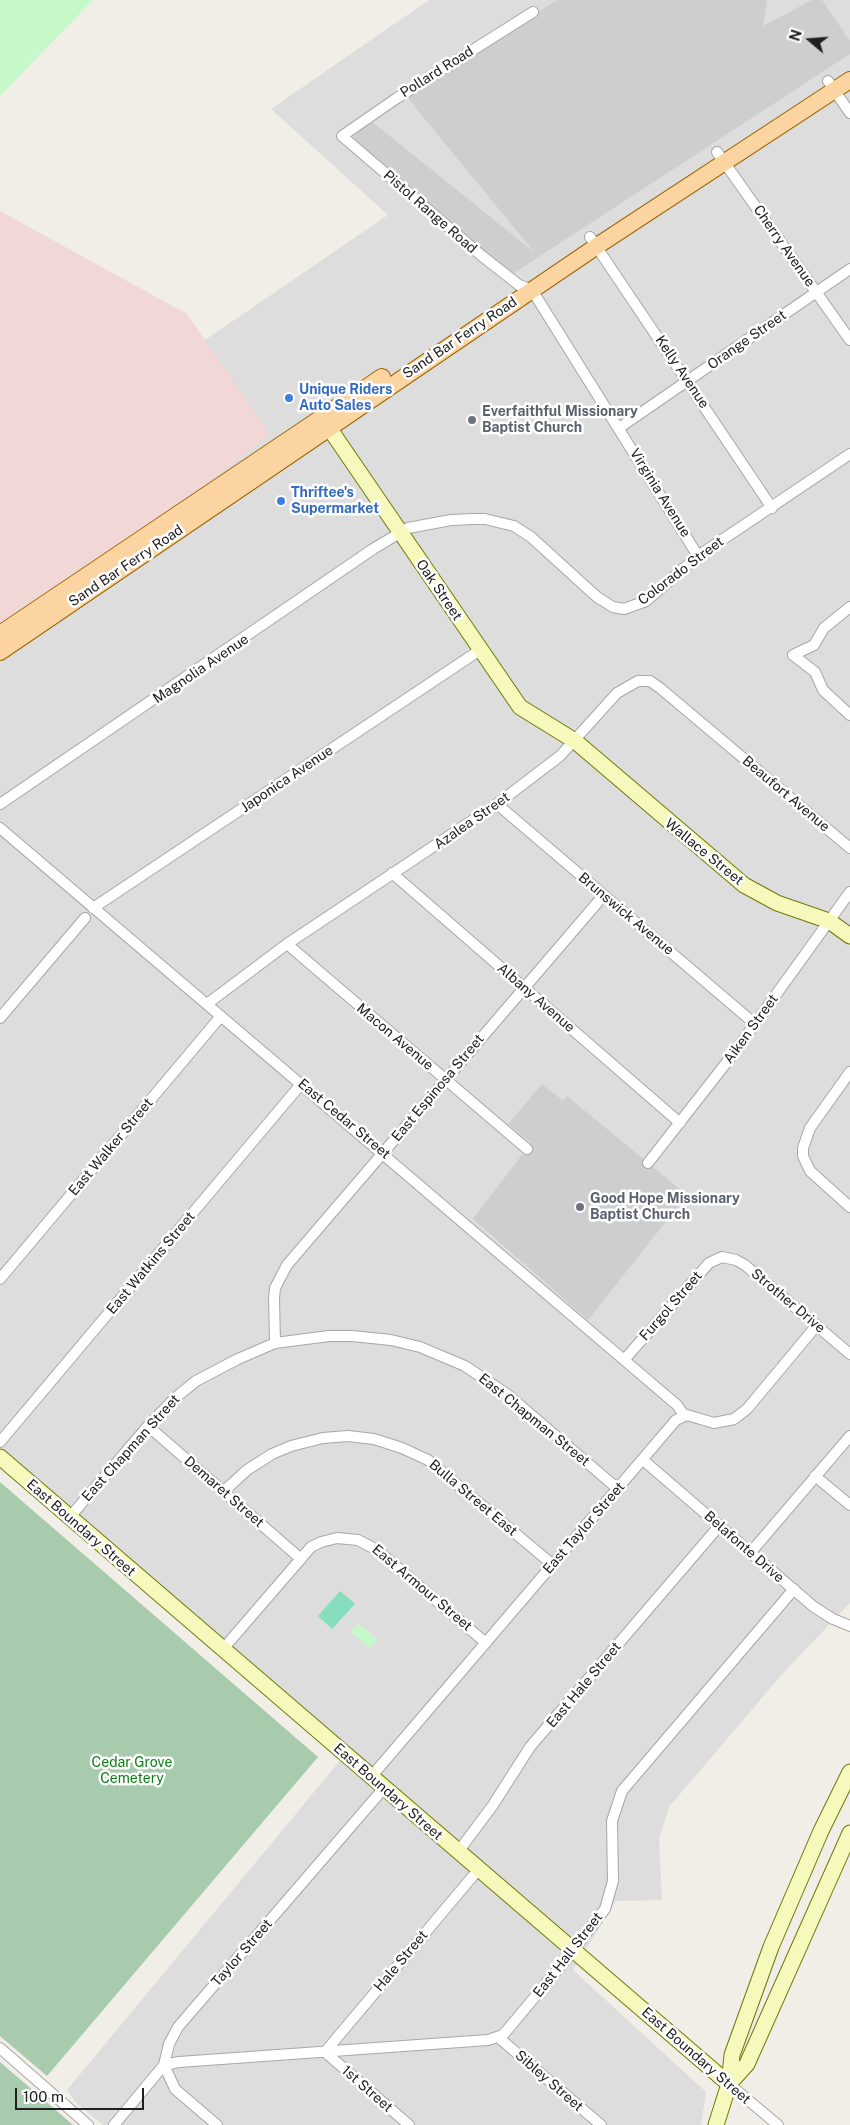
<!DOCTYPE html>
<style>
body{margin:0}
#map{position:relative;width:850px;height:2125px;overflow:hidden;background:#f1ede7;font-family:"Public Sans",sans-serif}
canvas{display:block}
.north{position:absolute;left:785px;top:15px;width:50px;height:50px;-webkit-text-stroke:4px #fff;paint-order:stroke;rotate:288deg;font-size:14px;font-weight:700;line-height:20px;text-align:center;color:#202020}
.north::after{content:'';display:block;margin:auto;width:18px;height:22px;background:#202020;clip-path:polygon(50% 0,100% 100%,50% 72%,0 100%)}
.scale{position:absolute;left:15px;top:2088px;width:129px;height:22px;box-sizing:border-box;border:2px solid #202020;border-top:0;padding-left:6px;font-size:15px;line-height:18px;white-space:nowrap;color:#202020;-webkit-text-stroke:4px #fff;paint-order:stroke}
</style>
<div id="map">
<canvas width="850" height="2125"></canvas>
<div class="north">N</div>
<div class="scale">100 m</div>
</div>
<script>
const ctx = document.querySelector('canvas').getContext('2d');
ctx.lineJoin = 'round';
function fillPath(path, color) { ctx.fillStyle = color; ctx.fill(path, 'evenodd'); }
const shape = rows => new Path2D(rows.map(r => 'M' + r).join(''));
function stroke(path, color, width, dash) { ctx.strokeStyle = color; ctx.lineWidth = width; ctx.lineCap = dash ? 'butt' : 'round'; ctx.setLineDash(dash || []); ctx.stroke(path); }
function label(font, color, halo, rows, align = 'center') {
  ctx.font = font + ' "Public Sans",sans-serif'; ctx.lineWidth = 5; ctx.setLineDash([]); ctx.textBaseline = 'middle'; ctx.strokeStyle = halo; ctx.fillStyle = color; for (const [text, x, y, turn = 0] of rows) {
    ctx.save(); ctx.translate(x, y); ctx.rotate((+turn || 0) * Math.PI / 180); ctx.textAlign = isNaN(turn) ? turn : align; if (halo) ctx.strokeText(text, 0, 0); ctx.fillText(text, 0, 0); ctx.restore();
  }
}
const residential = shape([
 [429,0,850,0,850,1603,783,1673,669,1807,659,1838,662,1900,616,1901,573,1970,706,2092,701,2125,103,2125,76,2103,67,2090,348,1751,32,1478,0,1447,0,639,205,340,388,215,271,109]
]);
const commercial = shape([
 [0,211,187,314,270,434,162,521,0,639]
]);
const religious = shape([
 [557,0,767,0,763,26,812,0,822,0,850,41,850,54,514,273,494,261,352,138,371,121,535,253,406,96],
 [542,1084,563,1101,567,1096,687,1195,588,1320,473,1219,531,1143,508,1124]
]);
const cemetery = shape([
 [0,1482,318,1757,47,2076,0,2036],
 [0,2062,73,2125,0,2125]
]);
const park = shape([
 [0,0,93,0,0,96],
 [358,1623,377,1639,370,1648,350,1632]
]);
const pitch = shape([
 [340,1591,355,1604,332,1629,318,1616]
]);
const street = shape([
 [533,12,397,98,342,136,482,256,519,285,532,290,698,556],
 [828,81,850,113],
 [717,152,850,340],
 [590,237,772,508],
 [619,428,850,269],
 [850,607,824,628,814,645,793,655,815,672,823,690,850,715],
 [0,804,373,549,408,528,451,520,473,519,485,519,514,526,531,537,597,597,613,607,624,609,646,601,698,556,850,454],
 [497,804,755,1024],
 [0,828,677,1405,684,1415],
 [392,873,680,1123],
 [93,908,480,650],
 [287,944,527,1149],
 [207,1004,287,944,497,804,560,756,617,693,638,681,650,681,660,688,850,848],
 [0,1018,85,918],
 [850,1072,810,1128,803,1148,803,1156,810,1171,850,1207],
 [648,1163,734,1053,850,892],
 [0,1279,221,1016],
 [275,1343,274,1298,275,1288,287,1265,603,896],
 [624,1360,709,1263,722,1257,736,1260,745,1265,850,1354],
 [148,1426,301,1559],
 [0,1442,302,1083],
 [643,1460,814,1607,833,1619,850,1626],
 [815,1476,850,1505],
 [223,1492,247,1470,272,1454,291,1446,323,1438,348,1436,374,1439,402,1448,428,1460,553,1565],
 [69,1518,148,1426,175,1398,196,1381,238,1359,275,1343,329,1336,352,1336,391,1340,420,1347,465,1366,508,1395,618,1489],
 [751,1552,850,1436],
 [223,1649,311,1547,321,1542,337,1538,358,1540,377,1550,486,1643],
 [371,1777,676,1420,687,1415,714,1423,734,1419,747,1409,817,1325],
 [458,1852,493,1805,530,1747,720,1525],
 [498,2037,601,2125],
 [0,2048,88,2125],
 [729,2084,778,2125],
 [114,2125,164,2065,169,2044,178,2027,384,1788],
 [217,2125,175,2089,164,2065,179,2062,488,2040,503,2035,564,1962,605,1909,613,1881,612,1821,622,1791,794,1589],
 [409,2125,325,2052,478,1870]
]);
const secondary = shape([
 [323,419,520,707,575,741,744,885,777,903,829,921,850,936],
 [0,1457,729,2084],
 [729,2084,747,2064,850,1833],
 [716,2125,729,2084,732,2055,771,1947,821,1831,850,1772]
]);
const primary = shape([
 [0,634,382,377],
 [0,652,597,246,850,80]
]);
const markers = [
 [289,398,5,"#3f7fe0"],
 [472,420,5,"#6b7280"],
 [281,501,5,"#3f7fe0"],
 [580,1207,5,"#6b7280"]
];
const streetNames = [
 ["Pollard Road",437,72,-32],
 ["Pistol Range Road",430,212,41],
 ["Cherry Avenue",784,246,55],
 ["Sand Bar Ferry Road",460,338,-34],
 ["Orange Street",747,340,-35],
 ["Kelly Avenue",682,372,56],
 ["Virginia Avenue",660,493,58],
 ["Sand Bar Ferry Road",126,566,-34],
 ["Colorado Street",681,571,-37],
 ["Oak Street",439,590,56],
 ["Magnolia Avenue",201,669,-34],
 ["Japonica Avenue",287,779,-34],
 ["Beaufort Avenue",786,794,40],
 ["Azalea Street",472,821,-35],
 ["Wallace Street",704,852,39],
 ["Brunswick Avenue",626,914,40],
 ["Albany Avenue",536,998,41],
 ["Aiken Street",751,1029,-54],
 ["Macon Avenue",395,1037,40],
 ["East Espinosa Street",438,1088,-50],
 ["East Cedar Street",344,1119,40],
 ["East Walker Street",111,1147,-50],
 ["East Watkins Street",151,1263,-50],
 ["Strother Drive",788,1301,40],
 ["Furgol Street",671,1306,-49],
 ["East Chapman Street",534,1420,39],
 ["East Chapman Street",131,1448,-48],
 ["Demaret Street",224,1492,41],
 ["Bulla Street East",473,1498,40],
 ["East Boundary Street",81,1528,41],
 ["East Taylor Street",584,1528,-49],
 ["Belafonte Drive",744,1547,41],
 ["East Armour Street",422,1588,40],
 ["East Hale Street",584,1685,-50],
 ["East Boundary Street",388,1792,41],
 ["Taylor Street",242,1953,-49],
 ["East Hall Street",568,1955,-52],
 ["Hale Street",401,1961,-50],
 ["East Boundary Street",696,2056,41],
 ["Sibley Street",549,2081,41],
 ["1st Street",367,2089,41]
];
const shopNames = [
 ["Unique Riders",299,390],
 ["Auto Sales",299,406],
 ["Thriftee's",291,493],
 ["Supermarket",291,509]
];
const worshipNames = [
 ["Everfaithful Missionary",482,412],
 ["Baptist Church",482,428],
 ["Good Hope Missionary",590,1199],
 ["Baptist Church",590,1215]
];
const parkNames = [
 ["Cedar Grove",132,1763],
 ["Cemetery",132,1779]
];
fillPath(residential, '#dedddd');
fillPath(commercial, '#f1d8d7');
fillPath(religious, '#cecece');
fillPath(cemetery, '#a8caad');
fillPath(park, '#c5f9c9');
fillPath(pitch, '#86dfbc');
stroke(street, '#a7a7a7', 12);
stroke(secondary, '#6e7906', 17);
stroke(primary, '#9c6701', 18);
stroke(street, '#fff', 10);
stroke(secondary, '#f7f9bc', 15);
stroke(primary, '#fbd4a2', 16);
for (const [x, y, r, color] of markers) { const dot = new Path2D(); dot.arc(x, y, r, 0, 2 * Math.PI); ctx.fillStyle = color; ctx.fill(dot); stroke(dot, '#fff', 2); }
label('14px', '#202020', '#fff', streetNames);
label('bold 14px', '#366cbe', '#fff', shopNames, 'left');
label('bold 14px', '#5b616d', '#fff', worshipNames, 'left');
label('14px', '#0d8015', '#fff', parkNames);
</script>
